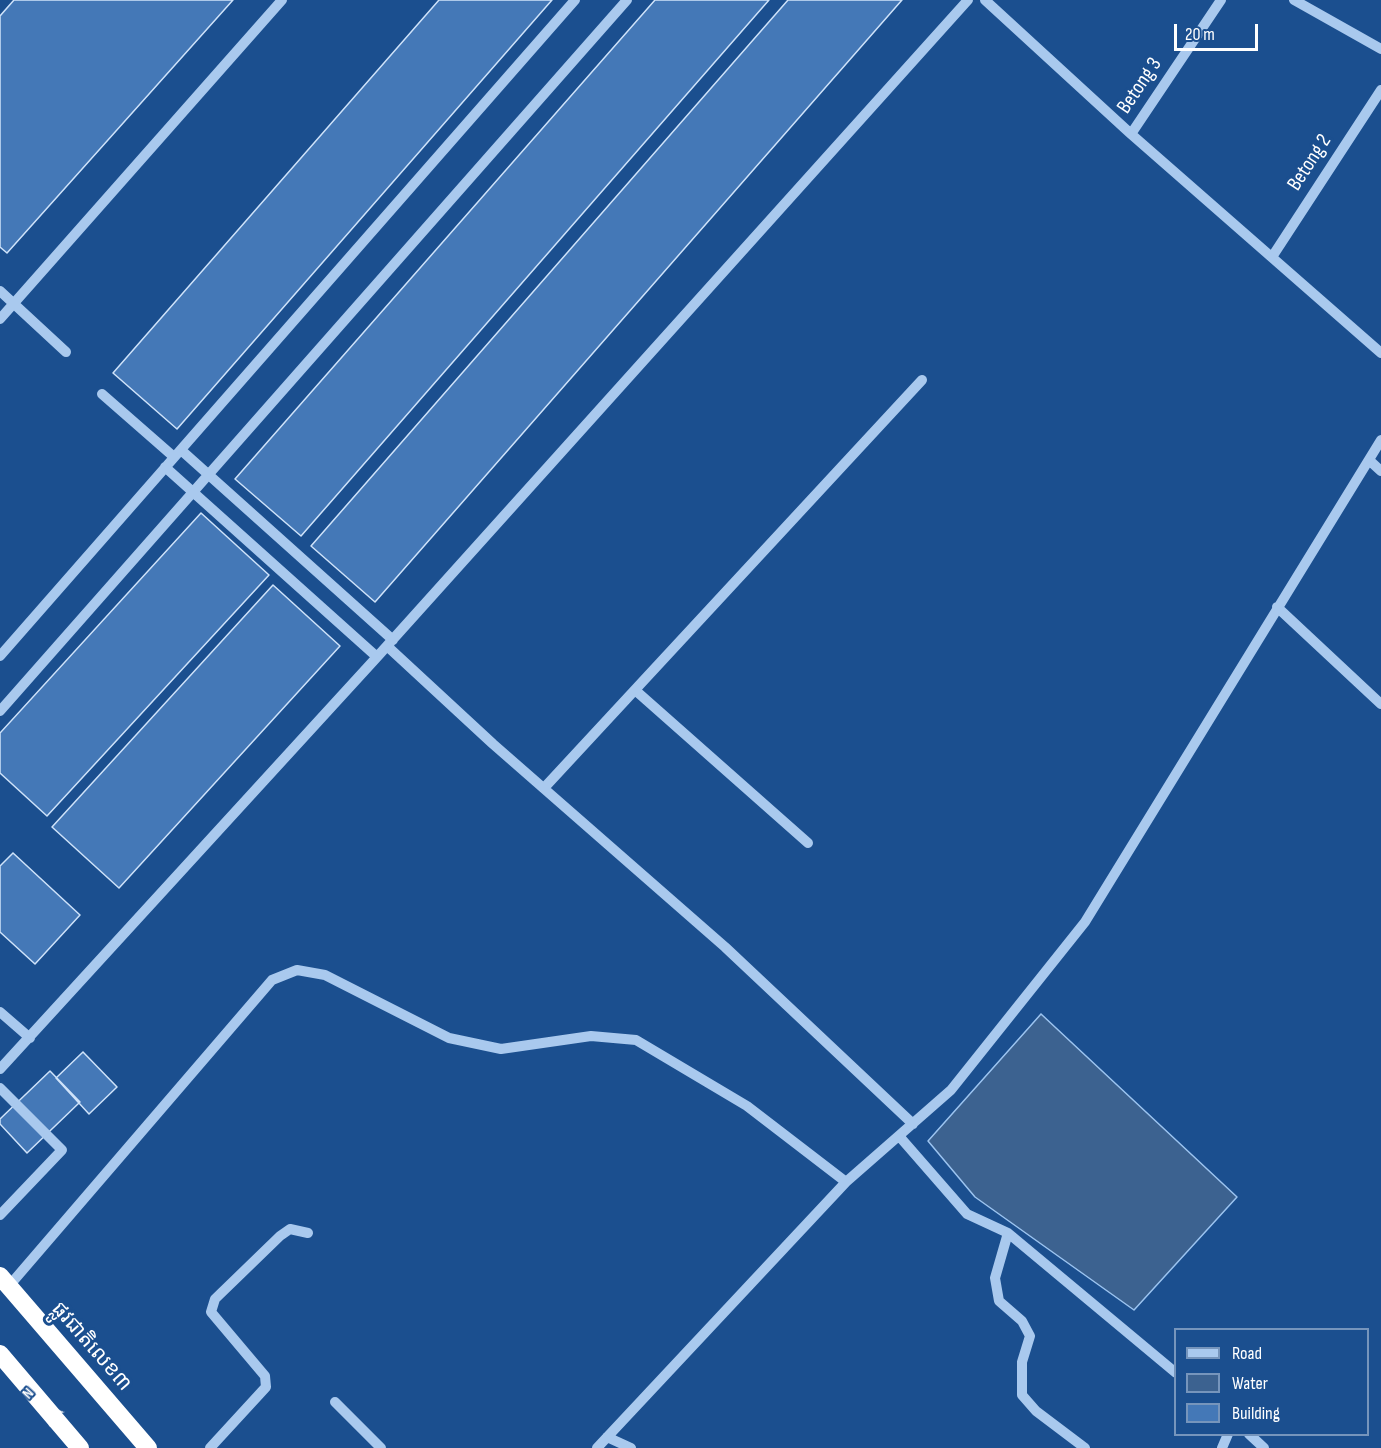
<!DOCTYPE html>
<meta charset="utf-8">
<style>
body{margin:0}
#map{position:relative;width:1381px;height:1448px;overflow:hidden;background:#1b4f8f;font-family:"Sofia Sans Condensed",sans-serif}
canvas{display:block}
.legend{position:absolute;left:1174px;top:1328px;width:195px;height:108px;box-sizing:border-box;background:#1b4f8f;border:2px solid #7695bc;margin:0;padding:8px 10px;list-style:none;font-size:18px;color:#fff}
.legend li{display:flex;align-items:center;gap:12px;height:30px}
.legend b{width:30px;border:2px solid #7695bc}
.north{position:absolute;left:12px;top:1376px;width:60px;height:60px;-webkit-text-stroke:4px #1b4f8f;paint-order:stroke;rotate:312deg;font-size:16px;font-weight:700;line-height:24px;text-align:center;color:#fff}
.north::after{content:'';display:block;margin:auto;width:21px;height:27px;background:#fff;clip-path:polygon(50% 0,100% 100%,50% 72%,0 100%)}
.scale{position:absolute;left:1174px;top:24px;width:84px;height:27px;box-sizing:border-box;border:3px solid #fff;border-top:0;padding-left:8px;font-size:18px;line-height:21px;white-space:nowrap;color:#fff;-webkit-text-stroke:4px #1b4f8f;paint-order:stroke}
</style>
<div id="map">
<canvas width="1381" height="1448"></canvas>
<ul class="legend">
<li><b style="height:8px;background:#a9c9ee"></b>Road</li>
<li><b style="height:16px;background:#3c6290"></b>Water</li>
<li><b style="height:16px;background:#4478b7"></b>Building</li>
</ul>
<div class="north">N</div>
<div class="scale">20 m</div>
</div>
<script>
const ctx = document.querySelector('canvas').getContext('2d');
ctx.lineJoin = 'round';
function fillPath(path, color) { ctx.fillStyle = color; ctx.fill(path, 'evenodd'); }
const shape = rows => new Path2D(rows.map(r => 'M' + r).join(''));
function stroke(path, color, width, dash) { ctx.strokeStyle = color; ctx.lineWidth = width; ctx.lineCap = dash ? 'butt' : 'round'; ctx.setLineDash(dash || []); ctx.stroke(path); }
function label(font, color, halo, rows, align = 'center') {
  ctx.font = font + ' "Sofia Sans Condensed","Noto Sans Khmer",sans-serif'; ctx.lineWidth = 6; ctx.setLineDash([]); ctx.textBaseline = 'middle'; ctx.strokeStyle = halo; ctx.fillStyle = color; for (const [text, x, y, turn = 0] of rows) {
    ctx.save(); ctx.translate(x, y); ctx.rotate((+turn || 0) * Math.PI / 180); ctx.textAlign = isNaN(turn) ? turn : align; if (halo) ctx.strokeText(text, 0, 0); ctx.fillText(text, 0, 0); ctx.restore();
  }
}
const water = shape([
 [1041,1014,1237,1197,1134,1310,975,1197,928,1141,1041,1014]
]);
const building = shape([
 [14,0,233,0,7,253,0,247,0,16,14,0],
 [439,0,552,0,177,429,113,373,439,0],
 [655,0,769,0,301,536,235,479,655,0],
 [788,0,902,0,375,602,311,546,788,0],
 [201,513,269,575,47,816,0,773,0,733,201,513],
 [273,585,340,646,119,888,52,827,273,585],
 [13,853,80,915,35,964,0,932,0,866,13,853],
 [83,1052,117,1087,89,1114,56,1078,83,1052],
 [50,1071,80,1102,27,1153,0,1124,0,1119,50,1071]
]);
const minor = shape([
 [985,0,1131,134,1381,353],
 [1294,0,1381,49],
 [1131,134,1221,0],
 [1272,257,1381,90],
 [0,291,66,352],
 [0,319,282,0],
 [102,394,174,457],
 [181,450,393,640],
 [1369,460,1381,471],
 [165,467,377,657],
 [1277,607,1381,704],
 [387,646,493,744,725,947,913,1124],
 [0,656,575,0],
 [635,690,808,843],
 [0,711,627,0],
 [544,788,922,380],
 [0,1012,30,1038],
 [0,1069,377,657,968,0],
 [0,1088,62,1150,0,1215],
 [899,1136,967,1214,1008,1233,1176,1373],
 [1008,1233,995,1278,999,1301,1022,1321,1030,1336,1022,1362,1022,1395,1036,1411,1085,1448],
 [9,1286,272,980,297,970,325,975,449,1038,501,1049,591,1036,636,1040,747,1106,846,1182],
 [335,1402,381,1448],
 [1249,1434,1264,1448],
 [607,1437,631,1448],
 [210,1448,266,1387,265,1376,211,1312,215,1299,280,1236,290,1229,308,1233],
 [597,1448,846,1182,951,1090,1085,922,1381,440],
 [1222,1448,1228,1434]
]);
const highway = shape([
 [0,1276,148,1448],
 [0,1354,80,1448]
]);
const streetNames = [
 ["Betong 3",1140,86,-56],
 ["Betong 2",1310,163,-57],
 ["ផ្លូវជាតិលេខ៣",91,1347,49]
];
fillPath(water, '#3c6290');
stroke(water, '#9cc4f0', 1.5);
fillPath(building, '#4478b7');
stroke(building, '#cfe3fa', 1.5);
stroke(minor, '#a9c9ee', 10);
stroke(highway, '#fff', 18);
label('21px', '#fff', '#1b4f8f', streetNames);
</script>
